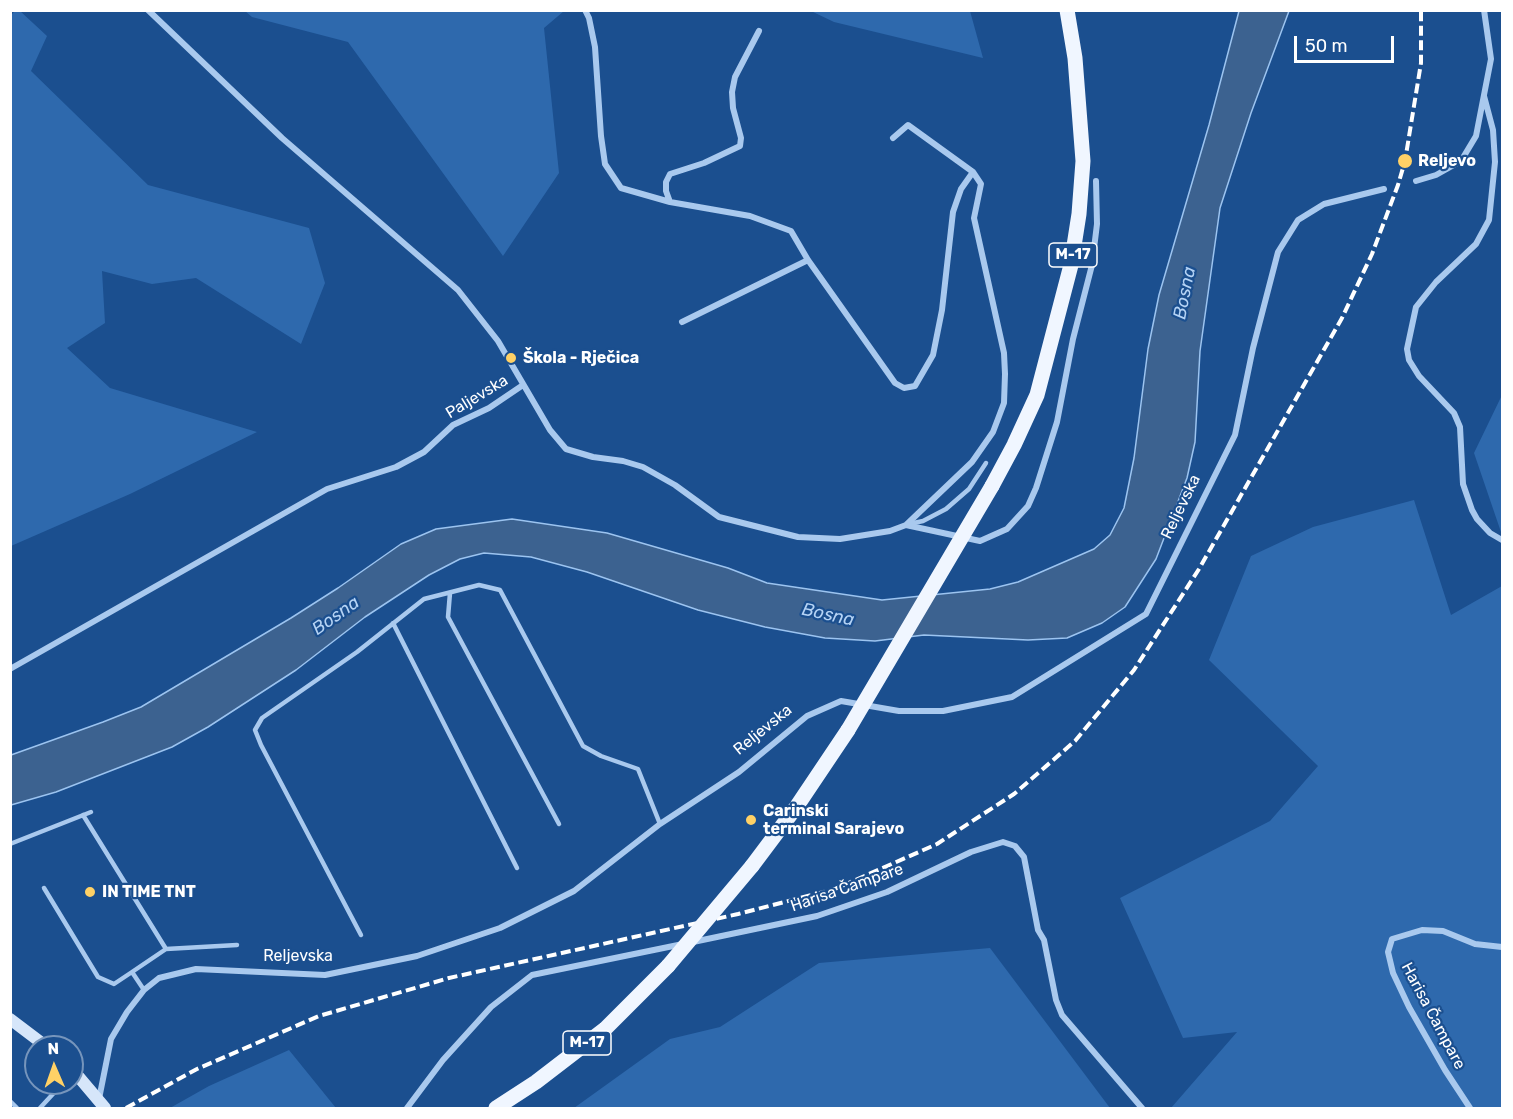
<!DOCTYPE html>
<meta charset="utf-8">
<style>
body{margin:0}
#map{position:relative;width:1513px;height:1119px;overflow:hidden;background:#1b4f8f;font-family:Rubik,sans-serif}
canvas{display:block}
.frame{position:absolute;inset:0;border:12px solid #fff;pointer-events:none}
.north{position:absolute;left:24px;top:1035px;width:60px;height:60px;box-sizing:border-box;background:#1b4f8f;border:2px solid #7695bc;border-radius:50%;rotate:358deg;font-size:16px;font-weight:700;line-height:24px;text-align:center;color:#fff}
.north::after{content:'';display:block;margin:auto;width:21px;height:27px;background:#ffd166;clip-path:polygon(50% 0,100% 100%,50% 72%,0 100%)}
.scale{position:absolute;left:1294px;top:36px;width:100px;height:27px;box-sizing:border-box;border:3px solid #fff;border-top:0;padding-left:8px;font-size:18px;line-height:21px;white-space:nowrap;color:#fff;-webkit-text-stroke:4px #1b4f8f;paint-order:stroke}
</style>
<div id="map">
<canvas width="1513" height="1119"></canvas>
<div class="frame"></div>
<div class="north">N</div>
<div class="scale">50 m</div>
</div>
<script>
const ctx = document.querySelector('canvas').getContext('2d');
ctx.lineJoin = 'round';
function fillPath(path, color) { ctx.fillStyle = color; ctx.fill(path, 'evenodd'); }
const shape = rows => new Path2D(rows.map(r => 'M' + r).join(''));
function stroke(path, color, width, dash) { ctx.strokeStyle = color; ctx.lineWidth = width; ctx.lineCap = dash ? 'butt' : 'round'; ctx.setLineDash(dash || []); ctx.stroke(path); }
function label(font, color, halo, rows, align = 'center') {
  ctx.font = font + ' Rubik,sans-serif'; ctx.lineWidth = 4.5; ctx.setLineDash([]); ctx.textBaseline = 'middle'; ctx.strokeStyle = halo; ctx.fillStyle = color; for (const [text, x, y, turn = 0] of rows) {
    ctx.save(); ctx.translate(x, y); ctx.rotate((+turn || 0) * Math.PI / 180); ctx.textAlign = isNaN(turn) ? turn : align; if (halo) ctx.strokeText(text, 0, 0); ctx.fillText(text, 0, 0); ctx.restore();
  }
}
const green = shape([
 [15,11,20,11,47,36,31,71,148,185,309,228,325,283,301,344,196,278,152,284,102,271,105,323,67,348,110,388,257,432,130,494,11,546,10,16],
 [245,11,564,11,544,28,559,173,503,256,348,42,252,17],
 [811,11,970,11,983,58,834,22],
 [1502,395,1502,535,1474,453],
 [1414,500,1451,615,1502,586,1502,1108,1171,1108,1237,1032,1183,1038,1120,898,1270,821,1318,766,1209,660,1251,556,1313,527],
 [990,948,1110,1108,574,1108,670,1039,720,1027,819,963],
 [289,1050,336,1108,170,1108,209,1086]
]);
const water = shape([
 [1239,11,1289,11,1251,113,1220,208,1200,351,1195,442,1187,478,1156,559,1125,607,1102,623,1067,638,1028,640,924,635,875,641,825,638,765,627,698,610,587,572,531,557,484,553,460,559,429,575,365,617,296,670,208,727,172,747,56,792,11,805,11,755,103,722,141,707,291,618,338,588,401,544,436,529,512,519,607,533,728,568,767,583,882,600,990,589,1018,582,1094,549,1110,535,1124,508,1134,458,1148,349,1159,295,1209,125,1239,11]
]);
const service = shape([
 [909,524,923,521,946,509,969,489,986,463],
 [450,593,448,617,559,824],
 [393,623,517,868],
 [83,815,166,949,132,972,144,990],
 [10,844,91,812],
 [44,888,98,977,114,984,132,972],
 [361,935,261,745,255,730,262,718,357,652,424,599,479,585,500,590,583,746,601,756,638,769,660,824],
 [166,949,237,945],
 [10,1101,17,1108],
 [40,1108,63,1083]
]);
const minor = shape([
 [148,10,282,138,458,290,498,341,550,430,566,449,593,457,623,461,643,467,675,485,719,517,798,537,840,539,890,531,906,525,980,541,1007,529,1028,506,1036,488,1057,422,1073,339,1092,265,1097,224,1096,181],
 [585,10,589,18,595,47,601,136,605,164,621,188,670,202,750,216,791,231,808,260,895,383,904,388,915,386,933,355,942,310,953,212,961,189,973,172],
 [1484,96,1493,130,1495,162,1489,220,1476,244,1436,282,1416,307,1407,349,1409,360,1419,376,1454,413,1460,427,1463,484,1472,510,1477,519,1490,533,1502,540],
 [893,138,908,125,973,172,981,184,974,218,1004,353,1005,374,1004,403,993,432,972,462,906,525],
 [1416,181,1436,175,1461,161,1476,136,1491,59,1484,10],
 [670,202,666,191,666,182,670,174,704,163,740,146,741,138,733,108,732,92,735,77,759,31],
 [682,322,808,260],
 [10,669,327,489,396,467,424,452,453,425,489,408,523,385],
 [693,942,817,916,887,892,971,852,1003,842,1015,846,1024,857,1038,930,1044,940,1056,1000,1062,1015,1142,1108],
 [99,1099,111,1039,127,1012,144,990,159,978,196,969,325,975,417,956,500,928,574,891,660,824,739,772,807,716,841,701,899,711,943,711,1012,697,1146,614,1235,435,1253,348,1278,252,1298,220,1324,204,1384,189],
 [407,1108,443,1060,491,1007,532,975,683,944],
 [1470,1108,1445,1070,1409,1007,1393,973,1388,952,1392,939,1422,930,1443,931,1475,944,1502,947]
]);
const secondary = shape([
 [10,1019,47,1047],
 [72,1069,105,1108]
]);
const primary = shape([
 [992,486,1014,445,1037,395,1071,265,1079,214,1083,161,1075,58,1067,10],
 [752,866,797,806,848,730],
 [496,1108,536,1082,605,1029,668,966]
]);
const rail = shape([
 [126,1108,197,1069,319,1016,449,978,738,914,835,889,937,844,1014,794,1075,741,1134,670,1199,569,1342,318,1372,254,1398,185,1405,161,1421,63,1421,10]
]);
const primaryBridge = shape([
 [848,730,992,486],
 [668,966,752,866]
]);
const markers = [
 [1405,161,8,"#ffd166"],
 [511,358,6,"#ffd166"],
 [751,820,6,"#ffd166"],
 [90,892,6,"#ffd166"]
];
const shields = [
 [1073,255,48],
 [587,1043,48]
];
const shieldNames = [
 ["M-17",1073,255],
 ["M-17",587,1043]
];
const poiNames = [
 ["Reljevo",1418,161],
 ["Škola - Rječica",523,358],
 ["Carinski",763,811],
 ["terminal Sarajevo",763,829],
 ["IN TIME TNT",102,892]
];
const streetNames = [
 ["Paljevska",477,397,-31],
 ["Reljevska",1181,507,-64],
 ["Reljevska",763,730,-39],
 ["Harisa Čampare",847,888,-19],
 ["Reljevska",298,956],
 ["Harisa Čampare",1433,1016,62]
];
const waterNames = [
 ["Bosna",1185,293,-79],
 ["Bosna",828,615,12],
 ["Bosna",336,616,-35]
];
fillPath(green, '#2e69ad');
fillPath(water, '#3c6290');
stroke(water, '#9cc4f0', 1.5);
stroke(service, '#a9c9ee', 4.5);
stroke(minor, '#a9c9ee', 6);
stroke(secondary, '#d6e6fa', 12);
stroke(primary, '#f0f6ff', 15);
stroke(rail, '#fff', 4, [10, 4.5]);
stroke(primaryBridge, '#f0f6ff', 15);
for (const [x, y, r, color] of markers) { const dot = new Path2D(); dot.arc(x, y, r, 0, 2 * Math.PI); ctx.fillStyle = color; ctx.fill(dot); stroke(dot, '#1b4f8f', 2); }
for (const [x, y, w] of shields) { const box = new Path2D(); box.roundRect(x - w / 2, y - 12, w, 24, 4.5); ctx.fillStyle = '#1b4f8f'; ctx.fill(box); stroke(box, '#fff', 1.5); }
label('bold 15px', '#fff', null, shieldNames);
label('bold 16px', '#fff', '#1b4f8f', poiNames, 'left');
label('16px', '#fff', '#1b4f8f', streetNames);
label('italic 18px', '#b5d3f5', '#1b4f8f', waterNames);
</script>
